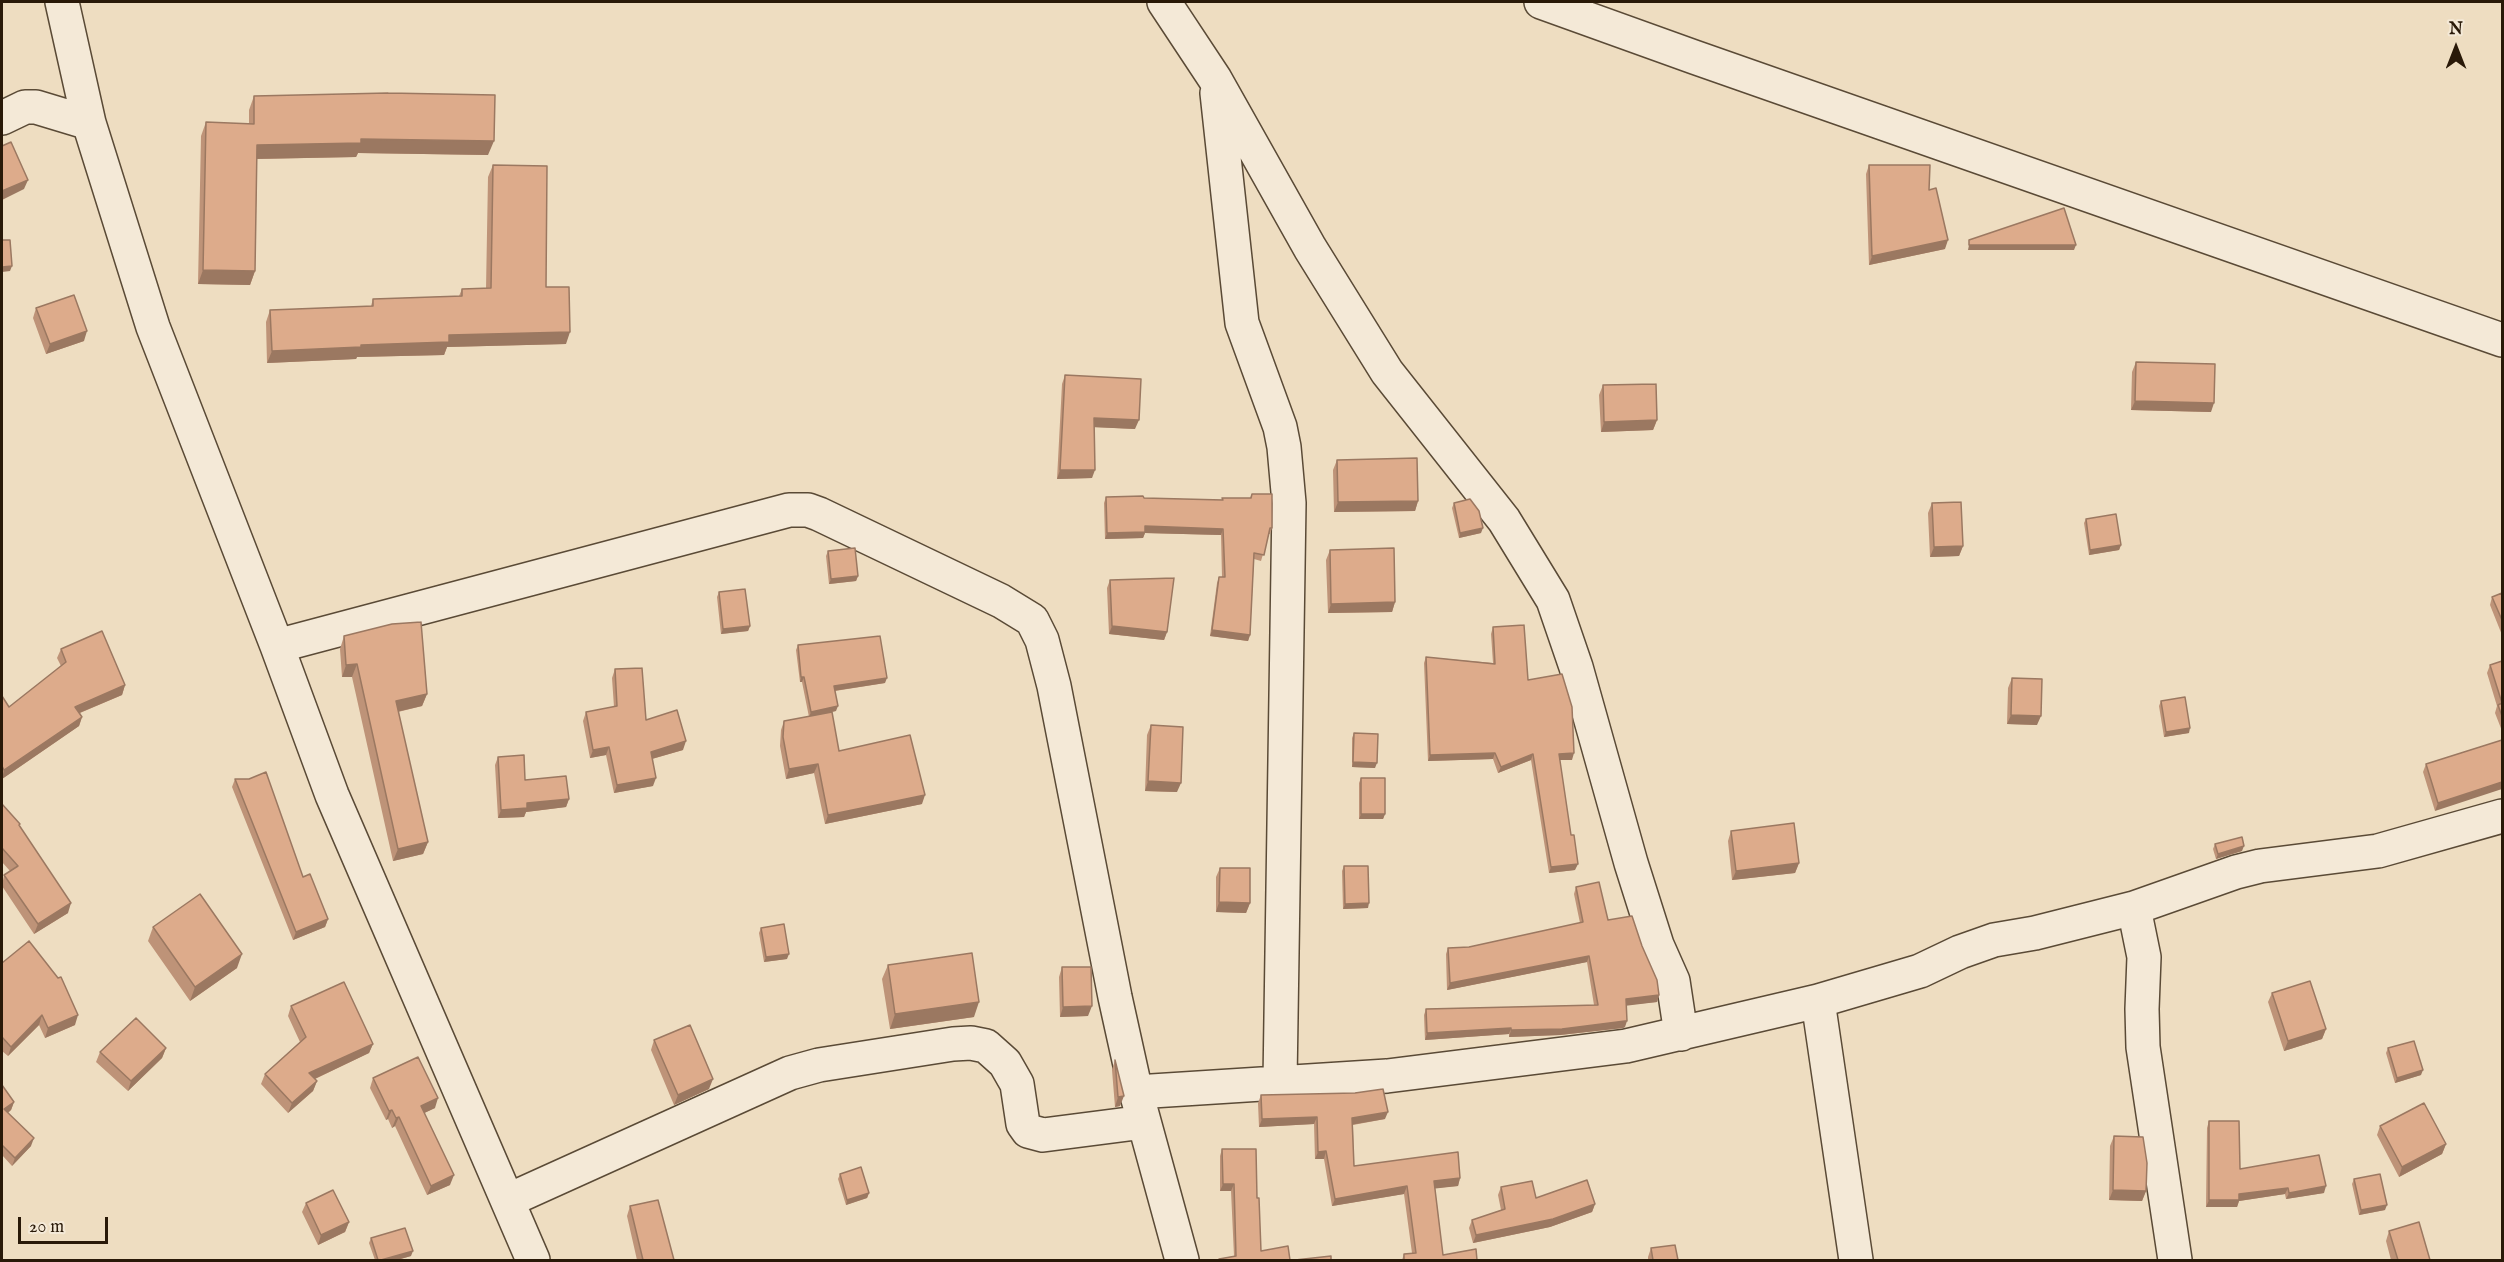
<!DOCTYPE html>
<style>
body{margin:0}
#map{position:relative;width:2504px;height:1262px;overflow:hidden;background:#eeddc1;font-family:"IM FELL English",serif}
canvas{display:block}
.frame{position:absolute;inset:0;border:3px solid #291908;pointer-events:none}
.north{position:absolute;left:2426px;top:18px;width:60px;height:60px;-webkit-text-stroke:4px #f4e9d7;paint-order:stroke;rotate:0deg;font-size:16px;font-weight:700;line-height:24px;text-align:center;color:#291908}
.north::after{content:'';display:block;margin:auto;width:21px;height:27px;background:#291908;clip-path:polygon(50% 0,100% 100%,50% 72%,0 100%)}
.scale{position:absolute;left:18px;top:1217px;width:90px;height:27px;box-sizing:border-box;border:3px solid #291908;border-top:0;padding-left:8px;font-size:18px;line-height:21px;white-space:nowrap;color:#291908;-webkit-text-stroke:4px #f4e9d7;paint-order:stroke}
</style>
<div id="map">
<canvas width="2504" height="1262"></canvas>
<div class="frame"></div>
<div class="north">N</div>
<div class="scale">20 m</div>
</div>
<script>
const ctx = document.querySelector('canvas').getContext('2d');
ctx.lineJoin = 'round';
const shape = rows => new Path2D(rows.map(r => 'M' + r).join(''));
function stroke(path, color, width, dash) { ctx.strokeStyle = color; ctx.lineWidth = width; ctx.lineCap = dash ? 'butt' : 'round'; ctx.setLineDash(dash || []); ctx.stroke(path); }
function fillPath(path, color) { ctx.fillStyle = color; ctx.fill(path, 'evenodd'); }
const minor = shape([
 [62,2,89,123,153,327,277,646,332,795,533,1260],
 [1164,2,1215,79,1310,248,1387,372,1504,520,1553,600,1576,667,1631,863,1657,945,1673,981,1681,1034],
 [1541,2,1694,57,2502,340],
 [1217,93,1242,323,1280,427,1284,447,1289,503,1280,1081],
 [2,118,25,107,36,107,89,123],
 [277,646,789,510,808,510,819,514,1001,601,1032,620,1042,640,1054,686,1115,997,1136,1092,1182,1260],
 [2134,908,2144,957,2142,1009,2143,1047,2175,1260],
 [1818,1001,1856,1260],
 [1136,1092,1387,1076,1626,1046,1818,1001,1920,971,1960,952,1994,940,2035,933,2134,908,2236,872,2260,866,2378,851,2502,816],
 [509,1200,790,1073,819,1065,953,1044,971,1043,986,1046,1005,1063,1017,1084,1023,1124,1028,1131,1043,1135,1144,1122]
]);
const wall = shape([
 [254,96,488,155,358,153,356,157,257,159,255,271,250,285,198,284,201,136,206,122,249,124,249,110],
 [493,165,546,287,566,344,447,347,444,355,357,357,356,359,267,363,266,322,270,310,371,306,373,299,459,296,462,289,486,289,488,177],
 [1869,165,1929,190,1945,249,1869,265,1866,174],
 [36,308,84,341,46,354,33,318],
 [2136,362,2211,412,2131,410,2132,372],
 [1065,375,1135,429,1094,427,1092,478,1057,479,1062,384],
 [1603,385,1657,420,1653,430,1601,432,1599,395],
 [1337,460,1418,501,1415,511,1334,512,1333,470],
 [1252,494,1272,528,1270,534,1269,534,1261,561,1254,559,1250,635,1248,641,1210,636,1217,583,1219,577,1222,577,1221,535,1145,533,1143,538,1105,539,1104,503,1106,497,1222,500,1222,498,1250,498],
 [1454,503,1481,533,1459,538,1452,508],
 [1932,503,1963,546,1959,556,1930,557,1928,513],
 [2086,519,2121,545,2119,550,2089,555,2084,523],
 [1330,550,1395,602,1392,612,1328,613,1326,560],
 [828,551,858,576,856,581,829,584,826,556],
 [1110,580,1167,632,1164,640,1109,634,1107,588],
 [719,592,750,626,748,631,721,634,717,597],
 [2502,593,2502,635,2490,605,2492,597],
 [1493,627,1528,680,1572,760,1559,760,1575,870,1549,873,1531,760,1498,773,1493,759,1428,761,1424,663,1426,657,1493,663,1491,634],
 [344,636,427,694,422,706,398,712,428,842,423,854,393,861,352,677,342,677,340,649],
 [798,645,885,683,835,691,836,711,809,716,839,751,922,804,825,824,814,773,786,779,780,746,781,730,784,721,809,717,802,682,800,682,796,650],
 [61,649,125,685,122,695,80,713,82,717,79,726,2,779,2,696,9,707,61,666,57,658],
 [2502,661,2502,731,2495,713,2497,706,2487,673,2490,665],
 [615,669,646,720,683,750,652,759,653,786,614,793,606,755,590,758,583,721,586,712,614,707,612,678],
 [2012,678,2037,725,2007,724,2008,688],
 [2161,701,2189,733,2164,737,2159,706],
 [1151,725,1177,792,1145,791,1147,735],
 [1354,733,1375,768,1352,767,1352,738],
 [2502,740,2435,811,2423,772,2426,764],
 [498,757,525,780,569,799,566,807,526,812,524,817,498,818,495,765],
 [1361,778,1385,814,1383,819,1359,819,1359,783],
 [235,779,303,877,328,919,325,927,293,940,232,787],
 [2,804,20,824,19,826,68,913,34,934,2,886,4,875,10,871,2,862],
 [1731,831,1799,863,1795,873,1732,880,1728,841],
 [2215,844,2242,851,2216,859,2213,849],
 [1344,866,1368,908,1343,909,1342,871],
 [1220,868,1250,903,1246,913,1216,912,1216,877],
 [1576,887,1608,920,1642,946,1659,995,1657,1002,1626,1005,1625,1027,1623,1028,1560,1035,1509,1037,1509,1034,1425,1040,1424,1015,1426,1009,1594,1005,1587,962,1447,990,1446,954,1448,948,1469,947,1580,923,1574,894],
 [153,927,237,968,190,1001,148,941],
 [761,928,787,959,764,962,759,933],
 [2,963,75,1025,45,1038,39,1025,8,1056,2,1051],
 [888,965,974,1017,890,1029,882,979],
 [1062,967,1088,1016,1060,1017,1059,977],
 [2272,993,2326,1029,2322,1039,2284,1051,2268,1002],
 [291,1006,373,1044,369,1053,315,1079,317,1081,313,1091,288,1113,261,1084,265,1074,300,1042,288,1016],
 [654,1040,709,1089,674,1105,651,1050],
 [166,1048,162,1058,128,1091,96,1062,100,1052],
 [2388,1048,2421,1075,2395,1083,2386,1053],
 [1115,1060,1120,1106,1115,1107,1112,1070],
 [373,1078,435,1108,424,1113,450,1185,427,1195,395,1126,392,1128,388,1119,386,1120,370,1088],
 [2,1085,14,1102,11,1110,8,1113,31,1146,12,1166,2,1155],
 [1261,1095,1385,1119,1353,1125,1354,1166,1460,1178,1458,1186,1435,1188,1443,1255,1477,1260,1402,1260,1404,1254,1412,1253,1404,1194,1332,1206,1324,1159,1315,1159,1314,1124,1259,1127,1258,1103],
 [2209,1121,2240,1169,2324,1193,2286,1199,2285,1194,2239,1201,2237,1207,2206,1207,2207,1128],
 [2380,1126,2446,1144,2442,1154,2399,1177,2377,1135],
 [2114,1136,2146,1191,2142,1201,2109,1200,2110,1146],
 [1222,1149,1257,1198,1261,1251,1290,1260,1218,1260,1219,1259,1234,1256,1231,1191,1220,1191,1220,1156],
 [840,1174,869,1193,867,1198,846,1205,838,1179],
 [2354,1179,2385,1210,2359,1215,2352,1184],
 [1501,1187,1536,1198,1595,1204,1592,1212,1550,1227,1473,1243,1469,1228,1472,1220,1501,1210,1498,1195],
 [306,1203,349,1222,345,1232,318,1245,302,1212],
 [630,1206,674,1260,637,1260,627,1216],
 [2389,1231,2430,1260,2391,1260,2386,1241],
 [371,1238,411,1256,397,1260,375,1260,369,1243],
 [1651,1248,1678,1260,1648,1260,1648,1257]
]);
const shadedWall = shape([
 [361,139,494,141,488,155,358,153,356,157,252,159,257,145],
 [28,180,24,189,2,200,2,191],
 [1948,240,1945,249,1869,265,1872,256],
 [1969,245,2076,245,2074,250,1968,250],
 [12,266,10,271,2,272,2,267],
 [203,270,255,271,250,285,198,284],
 [87,331,84,341,46,354,50,344],
 [570,332,566,344,447,347,444,355,357,357,356,359,267,363,272,351,361,345,449,335],
 [2135,401,2214,403,2211,412,2131,410],
 [1094,418,1139,420,1135,429,1091,427],
 [1657,420,1653,430,1601,432,1604,422],
 [1060,470,1095,470,1092,478,1057,479],
 [1418,501,1415,511,1334,512,1338,502],
 [1145,526,1223,529,1221,535,1145,533,1143,538,1105,539,1107,533],
 [1483,528,1481,533,1459,538,1460,533],
 [2121,545,2119,550,2089,555,2090,550],
 [1963,546,1959,556,1930,557,1934,547],
 [858,576,856,581,829,584,831,579],
 [1395,602,1392,612,1328,613,1331,604],
 [750,626,748,631,721,634,723,629],
 [1112,626,1167,632,1164,640,1109,634],
 [1212,630,1250,635,1248,641,1210,636],
 [357,664,352,677,342,677,346,665],
 [801,677,804,677,802,682,800,682],
 [887,678,885,683,833,691,834,686],
 [125,685,122,695,72,716,75,707],
 [427,694,422,706,392,713,396,701],
 [838,706,836,711,809,717,811,712],
 [2011,715,2041,716,2037,725,2007,724],
 [82,717,79,726,2,779,4,770],
 [2190,728,2189,733,2164,737,2166,732],
 [686,741,683,750,648,760,651,752],
 [609,747,606,755,590,758,593,750],
 [1495,753,1493,759,1428,761,1430,755],
 [1574,753,1572,760,1556,760,1559,754],
 [1533,754,1531,760,1498,773,1501,767],
 [1353,762,1377,763,1375,768,1352,767],
 [818,764,814,773,786,779,789,769],
 [656,778,653,786,614,793,617,785],
 [1148,781,1181,783,1177,792,1145,791],
 [2502,782,2502,789,2435,811,2438,803],
 [925,795,922,804,825,824,828,815],
 [569,799,566,807,526,812,524,817,498,818,501,810,527,803],
 [1361,814,1385,814,1383,819,1359,819],
 [428,842,423,854,393,861,398,849],
 [2244,846,2242,851,2216,859,2218,854],
 [1799,863,1795,873,1732,880,1736,871],
 [1578,864,1575,870,1549,873,1551,867],
 [1219,902,1250,903,1246,913,1216,912],
 [71,903,68,913,34,934,38,924],
 [1369,903,1368,908,1343,909,1345,904],
 [328,919,325,927,293,940,296,932],
 [242,954,237,968,190,1001,195,987],
 [789,954,787,959,764,962,766,957],
 [1589,956,1587,962,1447,990,1450,983],
 [1659,995,1657,1002,1624,1006,1626,999],
 [979,1002,974,1017,890,1029,895,1014],
 [1092,1006,1088,1016,1060,1017,1063,1007],
 [42,1015,39,1025,8,1056,11,1047],
 [78,1015,75,1025,45,1038,48,1028],
 [1627,1021,1625,1027,1623,1028,1560,1035,1509,1037,1511,1030],
 [1511,1028,1509,1034,1425,1040,1427,1033],
 [2326,1029,2322,1039,2284,1051,2288,1041],
 [373,1044,369,1053,306,1083,309,1073],
 [166,1048,162,1058,128,1091,131,1081],
 [2423,1070,2421,1075,2395,1083,2397,1078],
 [713,1079,709,1089,674,1105,678,1095],
 [317,1081,313,1091,288,1113,292,1103],
 [1124,1096,1120,1106,1115,1107,1118,1097],
 [438,1098,435,1108,418,1116,421,1106],
 [14,1102,11,1110,2,1117,4,1109],
 [392,1110,388,1119,386,1120,389,1111],
 [1388,1112,1385,1119,1350,1125,1352,1118],
 [399,1117,395,1126,392,1128,396,1118],
 [1317,1117,1314,1124,1259,1127,1262,1119],
 [34,1138,31,1146,12,1166,15,1158],
 [2446,1144,2442,1154,2399,1177,2402,1167],
 [1326,1151,1324,1159,1315,1159,1318,1152],
 [454,1175,450,1185,427,1195,431,1186],
 [1460,1178,1458,1186,1431,1189,1434,1181],
 [1223,1184,1234,1184,1231,1191,1220,1191],
 [1407,1186,1404,1194,1332,1206,1335,1199],
 [2326,1186,2324,1193,2286,1199,2289,1193],
 [2288,1188,2285,1194,2239,1201,2237,1207,2206,1207,2209,1200,2239,1194],
 [2113,1190,2146,1191,2142,1201,2109,1200],
 [869,1193,867,1198,846,1205,847,1200],
 [1595,1204,1592,1212,1550,1227,1473,1243,1476,1235],
 [2387,1205,2385,1210,2359,1215,2361,1210],
 [349,1222,345,1232,318,1245,321,1235],
 [413,1251,411,1256,397,1260,381,1260]
]);
const building = shape([
 [388,93,495,95,494,141,361,139,361,143,257,145,255,271,203,270,206,122,254,124,254,96,388,93],
 [11,142,28,180,2,191,2,146,11,142],
 [493,165,547,166,546,287,569,287,570,332,449,335,449,342,361,345,361,347,272,351,270,310,373,306,373,299,462,296,462,289,491,288,493,165],
 [1869,165,1930,165,1929,190,1936,188,1948,240,1872,256,1869,165],
 [2064,208,2076,245,1969,245,1969,240,2064,208],
 [2,240,10,240,12,266,2,267,2,240],
 [74,295,87,331,50,344,36,308,74,295],
 [2136,362,2215,364,2214,403,2135,401,2136,362],
 [1065,375,1141,379,1139,420,1094,418,1095,470,1060,470,1065,375],
 [1656,384,1657,420,1604,422,1603,385,1656,384],
 [1417,458,1418,501,1338,502,1337,460,1417,458],
 [1252,494,1272,494,1272,528,1270,528,1264,555,1254,553,1250,635,1212,630,1219,577,1225,577,1223,529,1145,526,1145,532,1107,533,1106,497,1143,496,1144,498,1223,500,1222,498,1251,498,1252,494],
 [1470,499,1479,511,1483,528,1460,533,1454,503,1470,499],
 [1961,502,1963,546,1934,547,1932,503,1961,502],
 [2116,514,2121,545,2090,550,2086,519,2116,514],
 [855,548,858,576,831,579,828,551,855,548],
 [1394,548,1395,602,1331,604,1330,550,1394,548],
 [1174,578,1167,632,1112,626,1110,580,1174,578],
 [745,589,750,626,723,629,719,592,745,589],
 [2502,593,2502,620,2492,597,2502,593],
 [421,622,427,694,396,701,428,842,398,849,357,664,346,665,344,636,392,624,421,622],
 [1524,625,1528,680,1562,674,1572,707,1574,753,1559,754,1571,835,1574,835,1578,864,1551,867,1533,754,1501,767,1495,753,1430,755,1426,657,1495,664,1493,627,1524,625],
 [102,631,125,685,75,707,82,717,4,770,2,766,2,696,9,707,66,662,61,649,102,631],
 [880,636,887,678,834,686,838,706,811,712,804,677,801,677,798,645,880,636],
 [2502,661,2502,716,2498,705,2502,703,2490,665,2502,661],
 [642,668,646,720,677,710,686,741,651,752,656,778,617,785,609,747,593,750,586,712,617,706,615,669,642,668],
 [2012,678,2042,679,2041,716,2011,715,2012,678],
 [2185,697,2190,728,2166,732,2161,701,2185,697],
 [832,712,839,751,910,735,925,795,828,815,818,764,789,769,783,737,784,721,832,712],
 [1151,725,1183,727,1181,783,1148,781,1151,725],
 [1354,733,1378,734,1377,763,1353,762,1354,733],
 [2502,740,2502,782,2438,803,2426,764,2502,740],
 [524,755,525,780,566,776,569,799,527,803,527,808,501,810,498,757,524,755],
 [266,772,303,877,310,874,328,919,296,932,235,779,249,779,266,772],
 [1361,778,1385,778,1385,814,1361,814,1361,778],
 [2,804,20,824,19,825,71,903,38,924,4,875,18,866,2,848,2,804],
 [1794,823,1799,863,1736,871,1731,831,1794,823],
 [2242,837,2244,846,2218,854,2215,844,2242,837],
 [1344,866,1368,866,1369,903,1345,904,1344,866],
 [1220,868,1250,868,1250,903,1219,902,1220,868],
 [1599,882,1608,920,1632,916,1642,946,1657,980,1659,995,1626,999,1627,1021,1625,1021,1562,1029,1511,1030,1511,1028,1427,1033,1426,1009,1598,1005,1589,956,1450,983,1448,948,1469,947,1583,922,1576,887,1599,882],
 [200,894,242,954,195,987,153,927,200,894],
 [784,924,789,954,766,957,761,928,784,924],
 [29,941,58,978,61,977,78,1015,48,1028,42,1015,11,1047,2,1037,2,963,29,941],
 [972,953,979,1002,895,1014,888,965,972,953],
 [1062,967,1091,967,1092,1006,1063,1007,1062,967],
 [2310,981,2326,1029,2288,1041,2272,993,2310,981],
 [344,982,373,1044,309,1073,317,1081,292,1103,265,1074,306,1037,291,1006,344,982],
 [136,1018,166,1048,131,1081,100,1052,136,1018],
 [690,1025,713,1079,678,1095,654,1040,690,1025],
 [2414,1041,2423,1070,2397,1078,2388,1048,2414,1041],
 [418,1057,438,1098,421,1106,454,1175,431,1186,399,1117,396,1118,392,1110,389,1111,373,1078,418,1057],
 [1115,1060,1124,1096,1118,1097,1115,1060],
 [2,1085,14,1102,4,1109,34,1138,15,1158,2,1145,2,1085],
 [1383,1089,1388,1112,1352,1118,1354,1166,1458,1152,1460,1178,1434,1181,1443,1255,1476,1249,1477,1260,1404,1260,1404,1254,1416,1253,1407,1186,1335,1199,1326,1151,1318,1152,1317,1117,1262,1119,1261,1095,1355,1093,1383,1089],
 [2424,1103,2446,1144,2402,1167,2380,1126,2424,1103],
 [2209,1121,2239,1121,2240,1169,2319,1155,2326,1186,2289,1193,2288,1188,2239,1194,2239,1200,2209,1200,2209,1121],
 [2114,1136,2143,1137,2147,1163,2146,1191,2113,1190,2114,1136],
 [1222,1149,1256,1149,1257,1198,1259,1198,1261,1251,1288,1246,1290,1260,1219,1260,1219,1259,1236,1256,1234,1184,1223,1184,1222,1149],
 [861,1167,869,1193,847,1200,840,1174,861,1167],
 [2380,1174,2387,1205,2361,1210,2354,1179,2380,1174],
 [1587,1180,1595,1204,1553,1219,1476,1235,1472,1220,1505,1209,1501,1187,1532,1181,1536,1198,1587,1180],
 [333,1190,349,1222,321,1235,306,1203,333,1190],
 [658,1200,674,1260,643,1260,630,1206,658,1200],
 [2419,1222,2430,1260,2398,1260,2389,1231,2419,1222],
 [405,1228,413,1251,381,1260,378,1260,371,1238,405,1228],
 [1675,1245,1678,1260,1653,1260,1651,1248,1675,1245],
 [1331,1256,1331,1260,1295,1260,1331,1256]
]);
stroke(minor, '#5a4a36', 36);
stroke(minor, '#f4e9d7', 33);
fillPath(wall, '#be9378');
fillPath(shadedWall, '#9b7861');
fillPath(building, '#ddab8b');
stroke(building, '#9b7861', 1.5);
</script>
